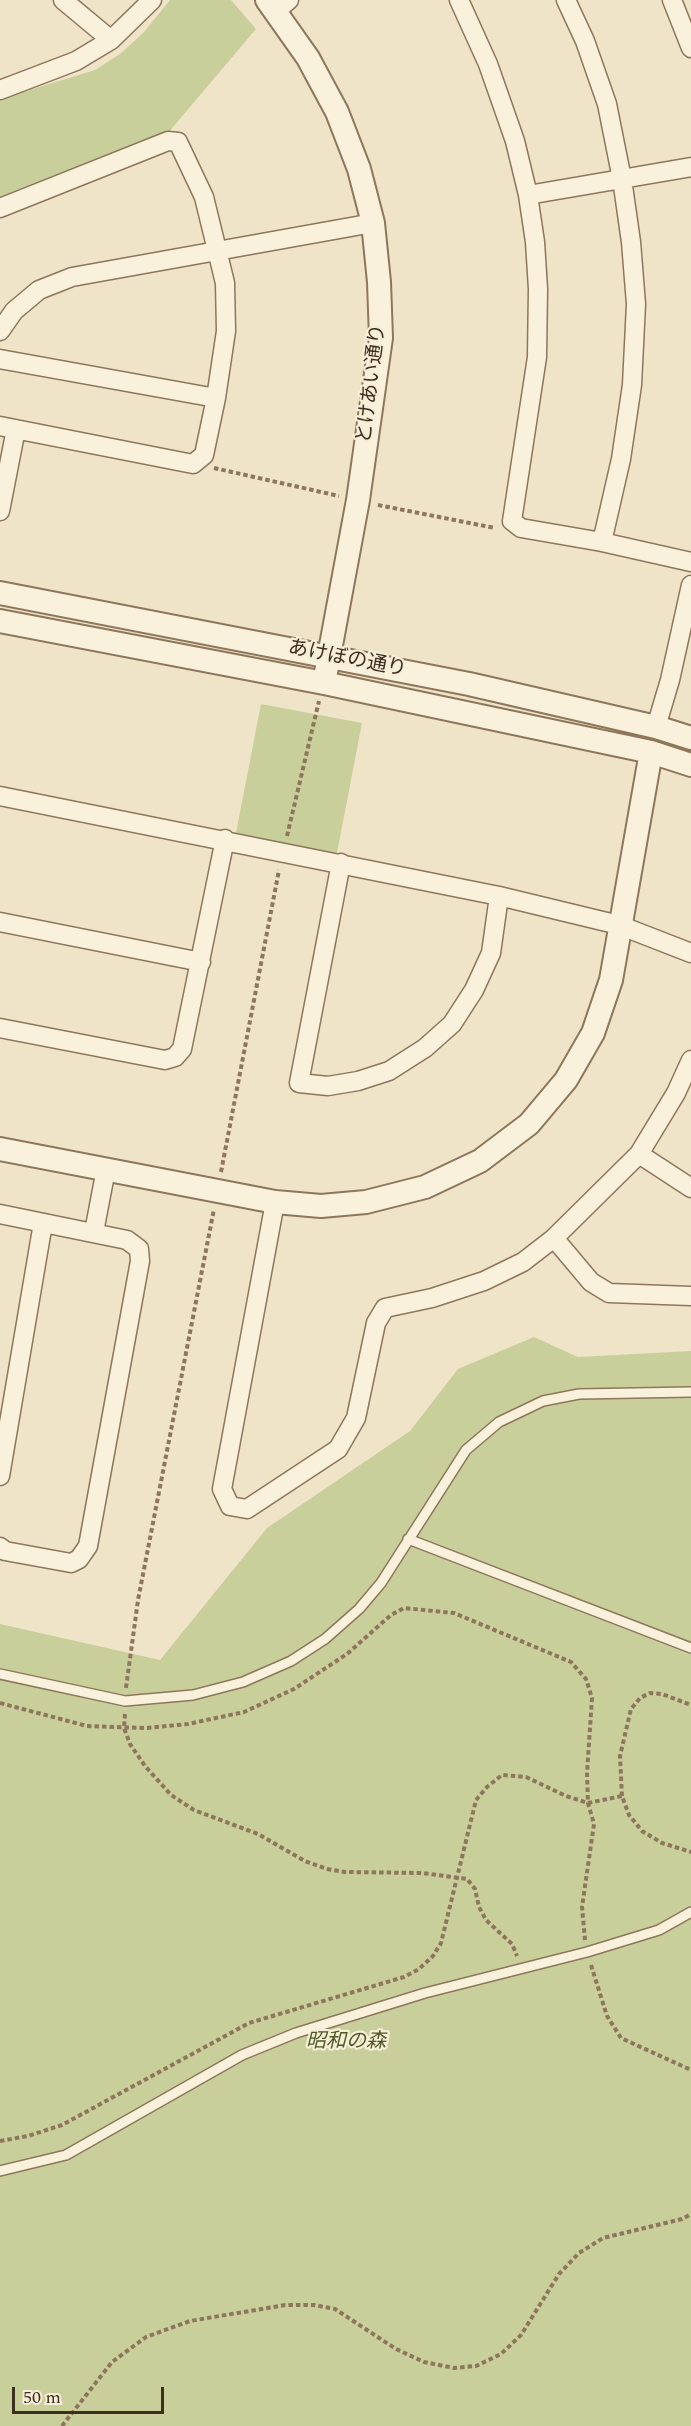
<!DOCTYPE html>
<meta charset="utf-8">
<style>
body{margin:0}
#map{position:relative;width:691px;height:2426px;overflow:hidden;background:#f0e4c8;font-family:Spectral,serif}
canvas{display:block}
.scale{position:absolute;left:12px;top:2387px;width:152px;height:27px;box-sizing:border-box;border:3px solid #3d2e20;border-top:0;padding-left:8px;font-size:18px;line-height:21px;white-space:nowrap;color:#3d2e20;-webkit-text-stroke:4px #f7eed8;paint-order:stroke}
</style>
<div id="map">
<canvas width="691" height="2426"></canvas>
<div class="scale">50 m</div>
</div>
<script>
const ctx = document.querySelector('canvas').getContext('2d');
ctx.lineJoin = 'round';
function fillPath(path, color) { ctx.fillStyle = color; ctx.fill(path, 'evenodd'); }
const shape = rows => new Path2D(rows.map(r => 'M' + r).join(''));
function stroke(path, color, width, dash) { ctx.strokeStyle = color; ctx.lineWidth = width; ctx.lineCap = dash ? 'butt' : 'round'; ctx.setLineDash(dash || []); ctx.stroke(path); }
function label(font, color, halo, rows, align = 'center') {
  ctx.font = font + ' Spectral,"Noto Sans JP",serif'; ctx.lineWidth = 4.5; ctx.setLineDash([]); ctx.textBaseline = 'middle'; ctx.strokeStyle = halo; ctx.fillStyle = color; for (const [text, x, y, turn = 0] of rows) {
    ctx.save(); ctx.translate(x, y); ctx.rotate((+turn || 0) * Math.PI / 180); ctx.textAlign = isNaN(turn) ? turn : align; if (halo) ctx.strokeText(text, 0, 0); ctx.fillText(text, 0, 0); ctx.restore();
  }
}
const green = shape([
 [170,0,231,0,256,29,168,133,0,204,0,99,95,70,120,54,144,32],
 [261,704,362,723,336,858,235,838],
 [534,1337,578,1357,691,1351,691,2426,0,2426,0,1624,160,1660,267,1528,410,1431,458,1369]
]);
const path = shape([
 [214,468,339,496],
 [378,505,495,528],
 [287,836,319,701],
 [221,1172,279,870],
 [126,1688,138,1600,214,1209],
 [0,1703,87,1726,147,1728,188,1724,244,1712,294,1689,347,1654,391,1615,404,1608,454,1613,571,1662,586,1679,592,1698,587,1773,588,1803,594,1824,582,1907,585,1940],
 [125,1714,124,1728,130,1744,145,1766,171,1795,194,1810,258,1834,305,1861,327,1869,345,1872,423,1873,467,1879,475,1889,479,1907,486,1920,512,1944,517,1956],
 [622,1796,620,1756,631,1709,640,1698,650,1693,662,1694,691,1705],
 [591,1965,607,2016,621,2038,691,2070],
 [0,2141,28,2136,62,2125,249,2023,404,1977,419,1969,433,1956,441,1943,476,1800,487,1787,502,1775,526,1777,566,1796,588,1803,622,1796,629,1815,642,1831,662,1843,691,1852],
 [62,2426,112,2362,146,2337,190,2321,285,2305,314,2305,335,2309,396,2349,424,2362,454,2368,476,2366,501,2354,521,2335,559,2274,579,2253,603,2238,682,2219,691,2214]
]);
const service = shape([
 [408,1539,691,1648],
 [0,1674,125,1701,193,1695,243,1682,291,1661,325,1639,359,1609,381,1583,466,1450,499,1422,543,1401,579,1394,691,1392],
 [0,2171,66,2155,242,2055,296,2033,425,1993,587,1952,659,1930,691,1912]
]);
const minor = shape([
 [63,0,111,40],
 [459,0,488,64,515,141,528,195,535,242,538,289,537,357,512,521,521,528,602,542,691,562],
 [566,0,585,41,607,104,622,179,631,242,636,304,632,385,621,459,602,542],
 [672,0,691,48],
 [276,11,289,0],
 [0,90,76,61,111,40,152,0],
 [528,195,691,167],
 [0,208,168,141,178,142,204,197,225,283,226,331,216,398,204,455,193,464,0,426],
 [0,331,14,311,39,290,72,277,373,223],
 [0,359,216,398],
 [0,511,16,429],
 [656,727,670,680,691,585],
 [0,796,499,896,619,925,691,953],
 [341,863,299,1083,328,1086,358,1081,389,1071,425,1048,452,1024,474,990,491,953,499,896],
 [0,922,201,962],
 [0,1028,165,1060,175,1057,182,1049,225,839],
 [639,1154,691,1188],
 [275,1202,222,1489,230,1506,247,1509,338,1449,356,1418,376,1323,385,1308,432,1298,484,1281,523,1262,554,1238,639,1154,676,1093,691,1060],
 [0,1214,127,1240,139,1249,140,1261,88,1546,79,1559,71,1563,5,1551,0,1547],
 [94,1232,106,1169],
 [554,1238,591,1282,609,1293,691,1296],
 [0,1476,43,1223]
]);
const tertiary = shape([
 [267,0,308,58,337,112,359,169,373,223,379,282,381,338,358,500,324,683],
 [0,593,469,684,656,727,691,738],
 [0,621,324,683,651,752,691,765],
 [0,1149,275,1202,321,1206,366,1202,425,1187,480,1161,529,1124,566,1080,593,1033,611,980,651,752]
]);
const streetNames = [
 ["とけあい通り",373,384,-83],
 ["あけぼの通り",347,660,11]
];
const parkNames = [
 ["昭和の森",346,2043]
];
fillPath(green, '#c9cf9b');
stroke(service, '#8d765c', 12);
stroke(minor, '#8d765c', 21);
stroke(tertiary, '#8d765c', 26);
stroke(path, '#8d765c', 4, [4.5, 3]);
stroke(service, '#faf1dc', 9);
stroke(minor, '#faf1dc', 18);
stroke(tertiary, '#faf1dc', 22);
label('20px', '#3d2e20', '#f7eed8', streetNames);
label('italic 20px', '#4d5a26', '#f7eed8', parkNames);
</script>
